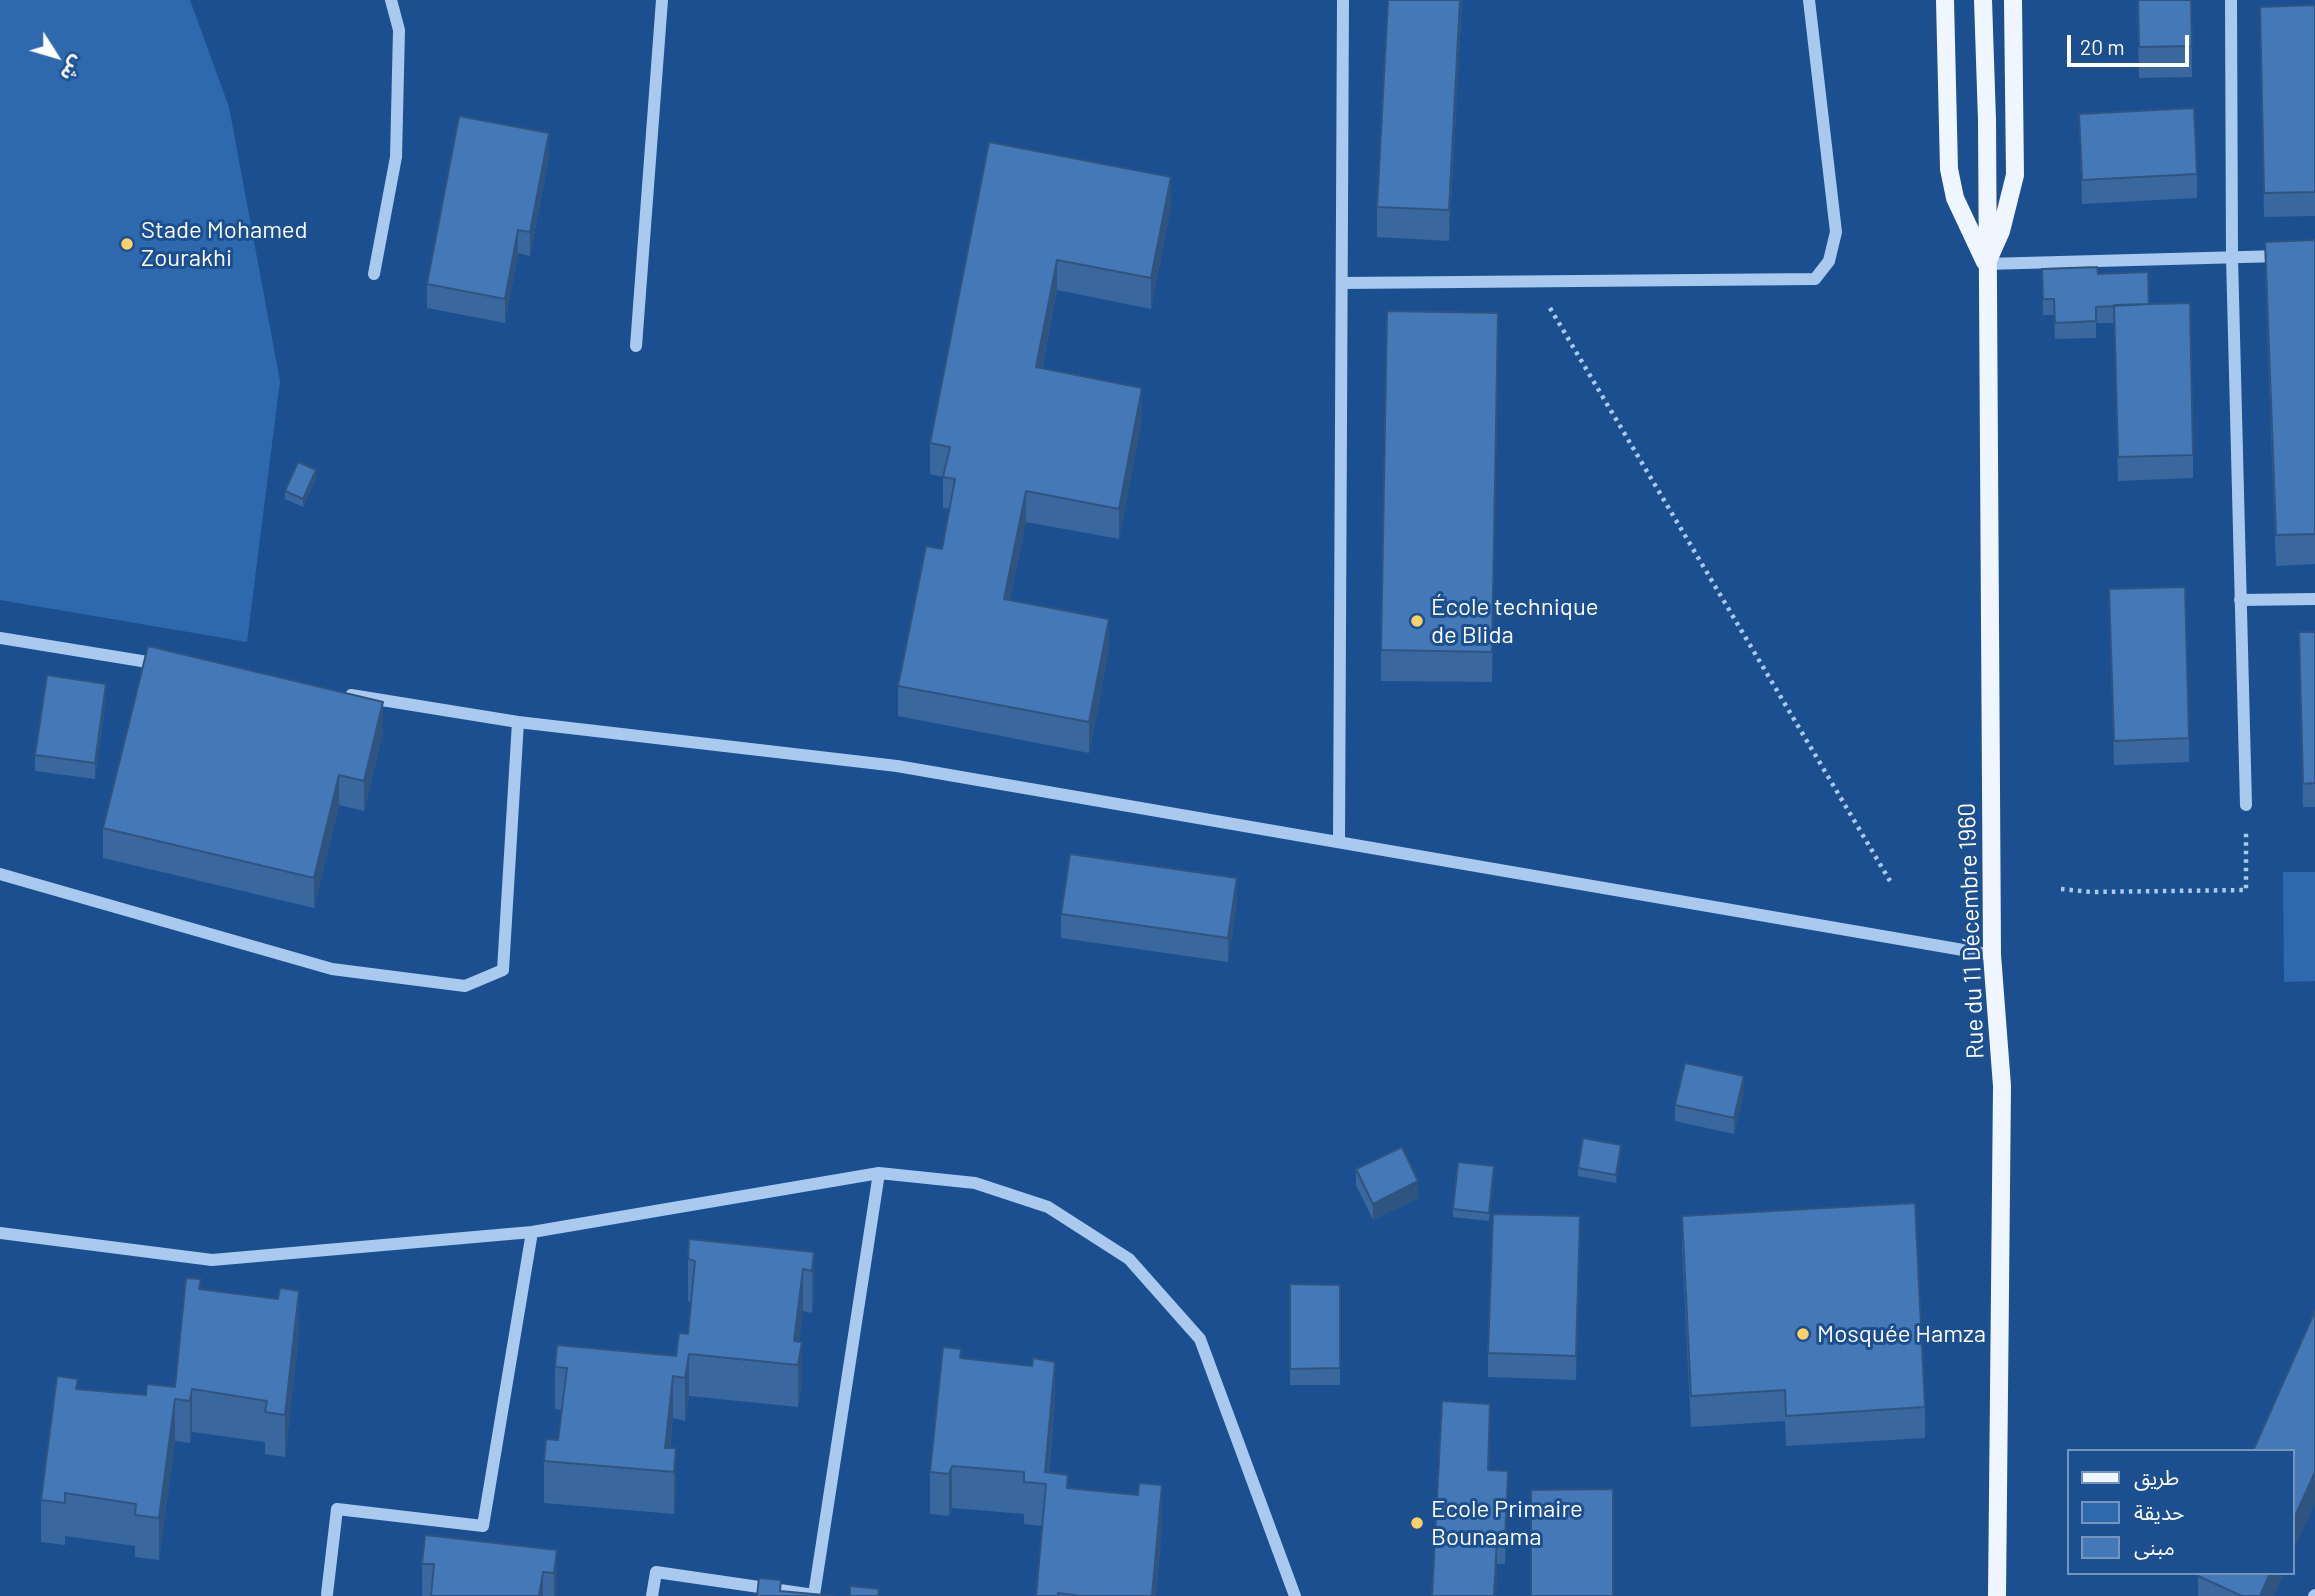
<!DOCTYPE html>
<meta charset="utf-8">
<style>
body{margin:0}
#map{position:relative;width:2315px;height:1596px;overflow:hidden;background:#1b4f8f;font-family:Barlow,"Noto Sans Arabic",sans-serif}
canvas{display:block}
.legend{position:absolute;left:2067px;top:1449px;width:228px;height:126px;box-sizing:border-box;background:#1b4f8f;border:2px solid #7695bc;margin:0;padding:9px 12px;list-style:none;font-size:21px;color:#fff}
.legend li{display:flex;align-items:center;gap:14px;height:35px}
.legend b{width:35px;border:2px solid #7695bc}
.north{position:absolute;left:21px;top:21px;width:70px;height:70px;-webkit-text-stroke:5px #1b4f8f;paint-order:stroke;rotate:127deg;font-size:19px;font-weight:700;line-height:28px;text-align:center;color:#fff}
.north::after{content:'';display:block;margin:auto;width:24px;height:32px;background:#fff;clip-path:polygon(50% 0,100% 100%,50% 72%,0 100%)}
.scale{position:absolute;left:2067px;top:35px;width:122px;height:32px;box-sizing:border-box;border:4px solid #fff;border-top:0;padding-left:9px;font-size:21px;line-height:24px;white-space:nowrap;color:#fff;-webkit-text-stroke:5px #1b4f8f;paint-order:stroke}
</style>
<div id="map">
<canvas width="2315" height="1596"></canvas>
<ul class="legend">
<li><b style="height:9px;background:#f0f6ff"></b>طريق</li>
<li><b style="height:19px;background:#2e69ad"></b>حديقة</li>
<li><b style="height:19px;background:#4478b7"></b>مبنى</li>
</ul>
<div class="north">ش</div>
<div class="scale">20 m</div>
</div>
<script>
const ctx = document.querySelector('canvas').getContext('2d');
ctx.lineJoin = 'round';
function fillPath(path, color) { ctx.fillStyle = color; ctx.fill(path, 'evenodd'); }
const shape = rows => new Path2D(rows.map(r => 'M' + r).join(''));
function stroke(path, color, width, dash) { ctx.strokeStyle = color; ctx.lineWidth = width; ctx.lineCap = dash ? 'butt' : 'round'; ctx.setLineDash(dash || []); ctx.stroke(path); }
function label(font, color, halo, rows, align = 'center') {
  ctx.font = font + ' Barlow,sans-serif'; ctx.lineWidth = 6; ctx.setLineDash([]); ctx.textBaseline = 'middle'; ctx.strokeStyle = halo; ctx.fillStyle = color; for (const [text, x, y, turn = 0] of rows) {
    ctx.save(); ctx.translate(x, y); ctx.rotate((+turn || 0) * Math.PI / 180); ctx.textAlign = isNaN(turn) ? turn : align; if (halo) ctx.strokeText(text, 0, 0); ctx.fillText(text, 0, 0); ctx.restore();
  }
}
const green = shape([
 [0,0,190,0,229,107,280,381,247,642,0,600],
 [2283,872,2315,872,2315,981,2284,982]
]);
const path = shape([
 [1550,308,1890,881],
 [2061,889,2091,892,2246,890,2246,831]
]);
const minor = shape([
 [2231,0,2232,257,2246,805],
 [1986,264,2280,256],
 [374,274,396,157,399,30,391,0],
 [1343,283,1815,279,1829,261,1836,232,1809,0],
 [636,346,662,0],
 [2240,600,2315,599],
 [0,638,160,664],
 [351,695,518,722,897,766,1992,955],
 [1339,842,1343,0],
 [0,874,332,969,465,986,503,970,518,722],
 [0,1233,212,1260,532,1232,879,1173,975,1183,1048,1207,1129,1259,1200,1339,1295,1596],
 [327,1594,337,1509,483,1526,532,1232],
 [652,1596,656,1572,814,1595,879,1173],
 [2314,1596,2315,1595]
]);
const major = shape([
 [1945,0,1949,169,1955,198,1985,262],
 [1983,0,1987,120,1992,955,2002,1086,1997,1596],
 [1989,258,2001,231,2015,175,2013,0]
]);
const wall = shape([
 [1388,0,1462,0,1449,241,1377,237,1377,207],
 [2137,0,2191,0,2192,77,2139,78],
 [2315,5,2315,216,2264,217,2260,30],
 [2079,114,2197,174,2197,198,2082,204],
 [989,142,1171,207,1151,309,1057,290,1042,369,1142,419,1119,539,1026,522,1010,600,1109,649,1089,753,898,716,898,686,942,549,950,509,943,508,943,477,930,474,930,443],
 [549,157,530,256,518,253,505,323,427,308,427,284],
 [2315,240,2315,564,2276,566,2265,272,2265,242],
 [2042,269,2098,274,2149,304,2193,455,2193,478,2118,481,2114,323,2096,323,2096,338,2055,339,2054,315,2043,315],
 [1498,343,1492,682,1381,681,1381,650],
 [316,478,303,507,285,499,285,491],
 [2109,589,2189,738,2189,762,2114,765],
 [2299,632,2315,632,2315,807,2303,807],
 [106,700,95,779,35,771,35,755],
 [383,732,364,811,339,805,314,908,103,858,103,828],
 [1237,901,1228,962,1061,938,1061,914],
 [1744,1092,1734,1134,1675,1121,1675,1105],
 [1621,1153,1616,1183,1578,1176,1578,1168],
 [1356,1169,1418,1198,1373,1220,1356,1185],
 [1494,1175,1489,1221,1453,1217,1453,1209],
 [1682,1216,1925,1407,1925,1438,1786,1446,1785,1421,1691,1427,1682,1247],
 [1580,1240,1576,1380,1488,1377,1488,1353],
 [814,1252,814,1294,812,1313,803,1311,799,1342,802,1385,798,1407,689,1396,685,1421,673,1418,670,1448,676,1448,676,1491,674,1514,544,1503,544,1461,558,1440,562,1410,555,1409,555,1367,676,1356,688,1334,691,1302,688,1301,688,1259],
 [1290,1284,1340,1285,1340,1385,1290,1385],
 [201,1289,299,1333,285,1457,265,1454,265,1442,192,1432,190,1443,175,1441,159,1560,135,1557,135,1546,65,1536,65,1545,41,1542,41,1500,78,1389,146,1395,175,1387],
 [961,1358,1055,1404,1049,1472,1068,1488,1162,1527,1156,1596,1036,1596,1042,1526,1024,1524,1024,1514,952,1508,949,1516,930,1514,930,1472],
 [1490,1427,1489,1471,1508,1495,1505,1564,1497,1564,1496,1596,1432,1596],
 [557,1550,556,1596,422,1596,422,1564],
 [2199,1573,2284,1573,2273,1596,2198,1596,2198,1576]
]);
const shadedWall = shape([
 [1460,0,1462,0,1449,241,1449,210],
 [549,133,549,157,530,256,530,232],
 [1171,177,1171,207,1151,309,1151,278],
 [518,230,518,253,505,323,505,299],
 [1057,260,1057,290,1036,398,1036,367],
 [1498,313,1498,343,1492,682,1492,652],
 [1142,388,1142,419,1119,539,1119,509],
 [316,470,316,478,303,507,303,499],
 [1026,491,1026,522,1004,629,1004,599],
 [1109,619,1109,649,1089,753,1089,722],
 [106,684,106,700,95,779,95,763],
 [383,702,383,732,364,811,364,781],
 [339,775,339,805,314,908,314,878],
 [1237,878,1237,901,1228,962,1228,938],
 [1744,1076,1744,1092,1734,1134,1734,1118],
 [1621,1145,1621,1153,1616,1183,1616,1175],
 [1494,1166,1494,1175,1489,1221,1489,1213],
 [1418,1181,1418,1198,1373,1220,1373,1204],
 [1580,1216,1580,1240,1576,1380,1576,1356],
 [814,1252,814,1294,812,1313,812,1271],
 [803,1269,803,1311,796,1365,794,1341],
 [299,1291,299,1333,285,1457,285,1415],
 [802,1342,802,1385,798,1407,798,1365],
 [689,1354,689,1396,685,1421,685,1378],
 [1055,1362,1055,1404,1046,1496,1045,1472],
 [673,1376,673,1418,667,1471,665,1448],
 [192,1389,192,1432,190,1443,190,1401],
 [175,1399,175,1441,159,1560,159,1518],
 [1490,1404,1490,1427,1488,1494,1488,1470],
 [676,1448,676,1491,674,1514,674,1472],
 [952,1466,952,1508,949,1516,949,1474],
 [1508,1471,1508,1495,1505,1564,1505,1540],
 [2315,1472,2315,1503,2292,1554,2292,1523],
 [1162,1485,1162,1527,1156,1596,1152,1596],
 [1497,1540,1497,1564,1496,1596,1494,1596],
 [557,1550,557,1592,556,1596,554,1596,554,1573],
 [543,1572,543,1596,539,1596],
 [2270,1573,2284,1573,2273,1596,2260,1596]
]);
const building = shape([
 [1388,0,1460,0,1449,210,1377,207,1388,0],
 [2138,0,2191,0,2192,46,2139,47,2138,0],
 [2315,5,2315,192,2264,193,2260,7,2315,5],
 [2194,108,2197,174,2082,180,2079,114,2194,108],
 [459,116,549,133,530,232,518,230,505,299,427,284,459,116],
 [989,142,1171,177,1151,278,1057,260,1036,367,1142,388,1119,509,1026,491,1004,599,1109,619,1089,722,898,686,926,546,942,549,955,479,943,477,950,447,930,443,989,142],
 [2315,240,2315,534,2276,535,2265,242,2315,240],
 [2097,267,2098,274,2148,272,2149,304,2096,307,2096,321,2055,323,2054,299,2043,299,2042,269,2097,267],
 [2190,303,2193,455,2118,457,2114,305,2190,303],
 [1387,311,1498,313,1492,652,1381,650,1387,311],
 [298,462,316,470,303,499,285,491,298,462],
 [2185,587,2189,738,2114,741,2109,589,2185,587],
 [2299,632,2315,632,2315,783,2303,784,2299,632],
 [148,646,383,702,364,781,339,775,314,878,103,828,148,646],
 [47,675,106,684,95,763,35,755,47,675],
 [1070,854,1237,878,1228,938,1061,914,1070,854],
 [1685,1063,1744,1076,1734,1118,1675,1105,1685,1063],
 [1583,1138,1621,1145,1616,1175,1578,1168,1583,1138],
 [1402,1147,1418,1181,1373,1204,1356,1169,1402,1147],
 [1458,1162,1494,1166,1489,1213,1453,1209,1458,1162],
 [1915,1203,1925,1407,1786,1416,1785,1390,1691,1396,1682,1216,1915,1203],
 [1493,1214,1580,1216,1576,1356,1488,1353,1493,1214],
 [689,1239,814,1252,812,1271,803,1269,794,1341,802,1342,798,1365,689,1354,685,1378,673,1376,665,1448,676,1448,674,1472,544,1461,546,1439,558,1440,567,1368,555,1367,557,1345,676,1356,679,1333,688,1334,695,1261,688,1259,689,1239],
 [186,1278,201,1279,199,1289,278,1299,280,1288,299,1291,285,1415,265,1412,267,1401,192,1389,190,1401,175,1399,159,1518,135,1515,136,1504,65,1493,65,1503,41,1500,57,1376,78,1379,76,1389,146,1395,147,1384,175,1387,186,1278],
 [1290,1284,1340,1285,1340,1368,1290,1369,1290,1284],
 [2315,1311,2315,1472,2292,1523,2292,1451,2253,1451,2315,1311],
 [943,1347,961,1349,960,1358,1032,1366,1033,1358,1055,1362,1045,1472,1068,1475,1067,1488,1138,1495,1139,1483,1162,1485,1152,1596,1081,1596,1058,1593,1058,1596,1036,1596,1046,1484,1024,1482,1024,1472,952,1466,949,1474,930,1472,943,1347],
 [1442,1401,1490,1404,1488,1470,1508,1471,1505,1540,1497,1540,1494,1596,1432,1596,1442,1401],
 [1613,1489,1613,1596,1531,1596,1531,1490,1613,1489],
 [425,1535,557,1550,554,1573,543,1572,539,1596,431,1596,434,1564,422,1564,425,1535],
 [2199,1573,2270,1573,2260,1596,2242,1596,2198,1576,2199,1573],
 [759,1578,781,1580,780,1591,835,1596,757,1596,759,1578],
 [850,1586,879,1589,878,1596,850,1596,850,1586]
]);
const markers = [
 [127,244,7,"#ffd166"],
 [1417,621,7,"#ffd166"],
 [1803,1334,7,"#ffd166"],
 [1417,1523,7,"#ffd166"]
];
const poiNames = [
 ["Stade Mohamed",141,230],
 ["Zourakhi",141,258],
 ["École technique",1431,607],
 ["de Blida",1431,635],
 ["Mosquée Hamza",1817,1334],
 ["Ecole Primaire",1431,1509],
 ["Bounaama",1431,1537]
];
const streetNames = [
 ["Rue du 11 Décembre 1960",1971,931,-92]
];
fillPath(green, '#2e69ad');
stroke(path, '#a9c9ee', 4.5, [3.5, 5]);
stroke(minor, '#a9c9ee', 12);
stroke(major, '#f0f6ff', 18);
fillPath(wall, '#3a679d');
fillPath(shadedWall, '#305480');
fillPath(building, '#4478b7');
stroke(building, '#305480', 2);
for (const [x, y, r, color] of markers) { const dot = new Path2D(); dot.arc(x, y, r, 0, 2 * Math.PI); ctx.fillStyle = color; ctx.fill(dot); stroke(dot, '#1b4f8f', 2.5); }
label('24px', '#fff', '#1b4f8f', poiNames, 'left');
label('24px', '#fff', '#1b4f8f', streetNames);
</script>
